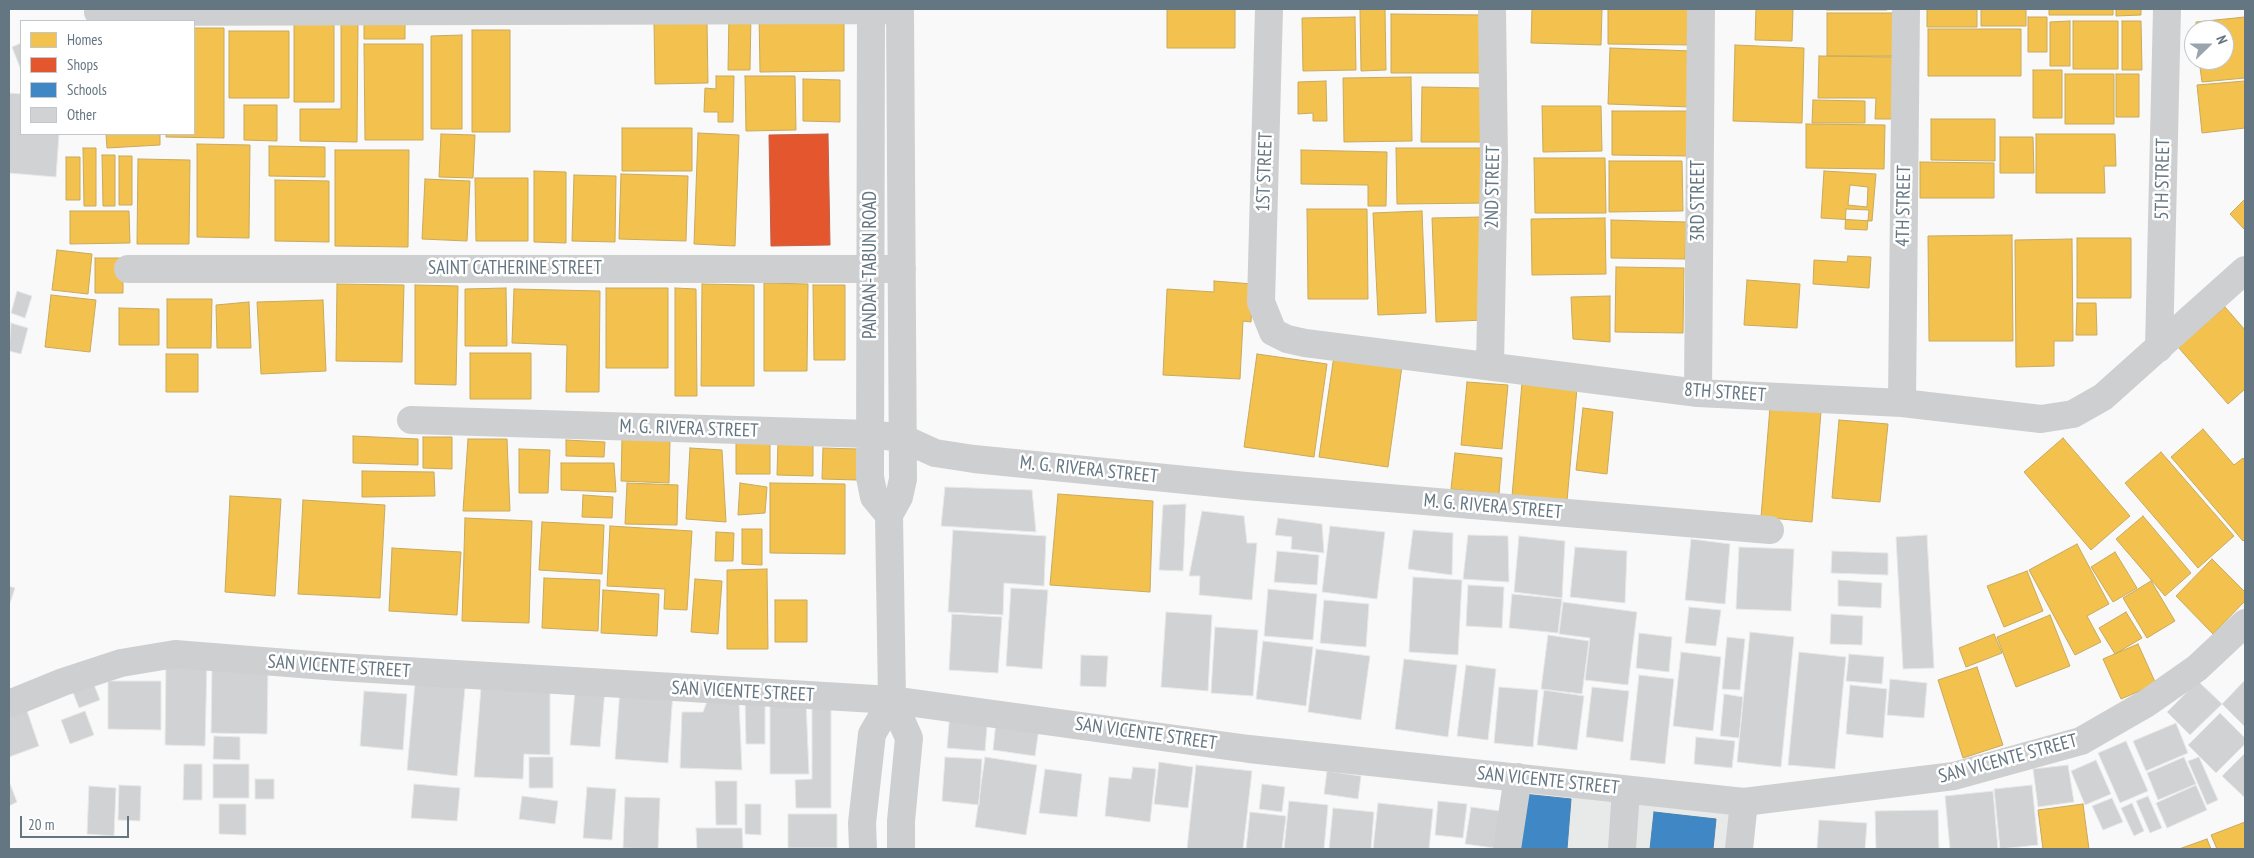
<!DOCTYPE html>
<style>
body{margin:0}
#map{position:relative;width:2254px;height:858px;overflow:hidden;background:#f9f9f9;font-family:"PT Sans Narrow",sans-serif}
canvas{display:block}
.frame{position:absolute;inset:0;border:10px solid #657683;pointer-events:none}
.legend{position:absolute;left:20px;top:20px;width:175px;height:115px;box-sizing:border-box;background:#fff;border:1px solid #c1c8cd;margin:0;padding:6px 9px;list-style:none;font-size:15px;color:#657683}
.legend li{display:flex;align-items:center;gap:10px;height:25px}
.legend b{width:25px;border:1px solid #c1c8cd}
.north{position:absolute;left:2184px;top:20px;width:50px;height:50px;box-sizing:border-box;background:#fff;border:1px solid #c1c8cd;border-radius:50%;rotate:68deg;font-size:14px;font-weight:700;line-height:20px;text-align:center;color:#657683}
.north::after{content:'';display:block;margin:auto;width:18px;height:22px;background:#99a4ac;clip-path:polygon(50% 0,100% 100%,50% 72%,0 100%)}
.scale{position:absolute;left:20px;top:816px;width:109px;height:22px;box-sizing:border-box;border:2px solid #657683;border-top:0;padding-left:6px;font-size:15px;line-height:18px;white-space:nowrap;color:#657683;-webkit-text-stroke:4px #fff;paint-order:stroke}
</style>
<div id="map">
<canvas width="2254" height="858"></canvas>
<div class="frame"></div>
<ul class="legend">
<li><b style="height:14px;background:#f2c14e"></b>Homes</li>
<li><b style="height:14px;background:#e4572e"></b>Shops</li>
<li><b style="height:14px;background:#3f88c5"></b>Schools</li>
<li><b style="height:14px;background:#d0d2d3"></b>Other</li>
</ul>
<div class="north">N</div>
<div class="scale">20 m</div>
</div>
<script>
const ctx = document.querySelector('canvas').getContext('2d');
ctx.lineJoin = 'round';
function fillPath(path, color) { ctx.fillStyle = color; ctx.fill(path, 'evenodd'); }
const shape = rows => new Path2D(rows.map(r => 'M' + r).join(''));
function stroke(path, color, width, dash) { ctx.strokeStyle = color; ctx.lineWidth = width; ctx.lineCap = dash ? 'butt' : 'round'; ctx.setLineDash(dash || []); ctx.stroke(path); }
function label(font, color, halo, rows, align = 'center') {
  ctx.font = font + ' "PT Sans Narrow",sans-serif'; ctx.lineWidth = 5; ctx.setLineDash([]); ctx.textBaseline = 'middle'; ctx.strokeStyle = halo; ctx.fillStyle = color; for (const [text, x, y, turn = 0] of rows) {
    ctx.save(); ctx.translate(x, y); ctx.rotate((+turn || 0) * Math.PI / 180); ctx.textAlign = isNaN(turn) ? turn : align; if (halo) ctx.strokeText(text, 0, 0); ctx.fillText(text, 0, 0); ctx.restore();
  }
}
const built = shape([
 [1519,790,1734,812,1730,849,1511,849]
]);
const homes = shape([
 [1167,9,1235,9,1235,48,1167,48,1167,9],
 [1360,9,1385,9,1386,70,1361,71,1360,9],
 [1532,9,1602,9,1601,45,1531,43,1532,9],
 [1608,9,1692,9,1692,45,1608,44,1608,9],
 [1756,9,1793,9,1792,41,1755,40,1756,9],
 [1826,9,1887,9,1887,10,1826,10,1826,9],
 [1927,9,1977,9,1977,27,1927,27,1927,9],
 [1981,9,2026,9,2026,26,1981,26,1981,9],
 [2049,9,2113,9,2113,15,2049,15,2049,9],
 [2116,9,2141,9,2141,15,2116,16,2116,9],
 [1827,13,1893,13,1893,56,1827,56,1827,13],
 [729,14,751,14,750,70,728,70,729,14],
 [1391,14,1483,15,1484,73,1391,73,1391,14],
 [759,15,844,15,844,71,760,72,759,15],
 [1355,17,1356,70,1303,71,1302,18,1355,17],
 [2028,17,2047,17,2047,52,2028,52,2028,17],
 [2245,17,2245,78,2202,82,2199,60,2224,60,2224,30,2196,30,2196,22,2245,17],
 [294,20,334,20,334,102,294,102,294,20],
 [364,20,405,20,405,39,364,39,364,20],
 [2070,21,2070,66,2050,66,2050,22,2070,21],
 [2073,21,2118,21,2118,69,2073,69,2073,21],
 [2122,21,2141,21,2142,70,2122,70,2122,21],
 [707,22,708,83,655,84,654,23,707,22],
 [341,24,358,24,357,142,300,141,300,109,341,109,341,24],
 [194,28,224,28,224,138,166,137,166,134,194,134,194,28],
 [1928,29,2021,29,2021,76,1928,76,1928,29],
 [472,30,510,30,510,132,472,132,472,30],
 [229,31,289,31,289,98,229,98,229,31],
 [462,35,462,129,431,129,431,36,462,35],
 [364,44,423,44,423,140,365,140,364,44],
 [1735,45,1804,48,1802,123,1733,121,1735,45],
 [1610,48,1692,51,1690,107,1608,104,1610,48],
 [1819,56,1894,57,1893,119,1875,119,1876,98,1818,98,1819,56],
 [2033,70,2062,70,2062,118,2033,118,2033,70],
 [2065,74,2114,74,2114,124,2065,124,2065,74],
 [2116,74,2139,74,2139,117,2116,117,2116,74],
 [716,76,734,76,733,122,718,122,718,112,704,112,705,88,716,89,716,76],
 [745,76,795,76,796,130,746,131,745,76],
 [1411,77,1412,141,1344,142,1343,78,1411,77],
 [803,79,840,80,840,122,803,121,803,79],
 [1326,81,1327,121,1313,121,1313,113,1298,114,1298,82,1326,81],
 [2245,81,2245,128,2202,133,2197,85,2245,81],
 [1422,87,1484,88,1484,142,1421,142,1422,87],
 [1813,100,1865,101,1865,123,1812,123,1813,100],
 [244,105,277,105,277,141,244,140,244,105],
 [1542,106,1601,106,1602,151,1543,152,1542,106],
 [1612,111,1689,111,1689,156,1612,155,1612,111],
 [1931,119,1995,119,1995,161,1931,160,1931,119],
 [1806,124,1885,125,1884,169,1806,168,1806,124],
 [622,128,692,128,692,171,622,171,622,128],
 [698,133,739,135,735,246,694,244,698,133],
 [106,134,160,134,160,145,107,148,106,134],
 [441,134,475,135,473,178,439,177,441,134],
 [2036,134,2115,134,2116,166,2104,166,2105,193,2036,193,2036,134],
 [2000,137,2033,137,2034,173,2000,173,2000,137],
 [197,144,250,145,249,238,197,237,197,144],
 [269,146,325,147,325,177,269,176,269,146],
 [83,148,96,148,96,206,84,206,83,148],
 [1396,148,1488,148,1488,203,1397,204,1396,148],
 [335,150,409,150,408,247,335,246,335,150],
 [1301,150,1387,152,1386,206,1368,206,1368,185,1301,184,1301,150],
 [102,155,115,155,115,206,103,206,102,155],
 [119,156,132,156,132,205,119,205,119,156],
 [66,157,80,157,80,200,66,200,66,157],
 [1534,158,1605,158,1606,213,1535,213,1534,158],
 [138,159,190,160,189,244,137,244,138,159],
 [1609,161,1682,161,1683,211,1609,212,1609,161],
 [1920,162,1994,163,1994,198,1920,198,1920,162],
 [534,171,566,172,566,243,534,242,534,171],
 [1824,171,1876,174,1872,221,1821,218,1824,171],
 [621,174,688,176,686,241,619,239,621,174],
 [574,175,616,176,615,242,572,241,574,175],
 [475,178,528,178,528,241,476,241,475,178],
 [425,179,470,181,467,241,422,239,425,179],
 [275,180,329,181,329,242,275,241,275,180],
 [1850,185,1868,187,1867,207,1848,205,1850,185],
 [2245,199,2245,228,2244,229,2230,214,2245,199],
 [1307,209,1367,209,1368,299,1308,299,1307,209],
 [1846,209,1869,210,1867,230,1845,229,1846,209],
 [70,211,129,211,130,243,70,244,70,211],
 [1422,211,1426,313,1378,315,1373,213,1422,211],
 [1482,217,1485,320,1436,322,1432,218,1482,217],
 [1605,218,1606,274,1532,275,1531,219,1605,218],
 [1611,220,1686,222,1685,259,1611,258,1611,220],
 [2012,235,2013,341,1929,341,1928,236,2012,235],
 [2077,238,2131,238,2131,298,2077,298,2077,238],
 [2072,239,2073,341,2054,341,2054,366,2016,367,2015,240,2072,239],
 [57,250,92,254,88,294,52,290,57,250],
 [1848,256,1871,257,1869,288,1813,284,1814,260,1847,262,1848,256],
 [95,258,123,258,123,293,95,293,95,258],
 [1616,267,1684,268,1683,333,1615,332,1616,267],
 [1747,280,1800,284,1797,328,1744,325,1747,280],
 [1214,281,1253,284,1251,322,1243,321,1240,379,1163,375,1167,289,1214,292,1214,281],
 [764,283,808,284,807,371,764,371,764,283],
 [337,284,404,285,402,362,336,361,337,284],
 [702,284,754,285,754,386,701,386,702,284],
 [415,285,458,286,456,385,415,384,415,285],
 [813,285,845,285,845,360,814,360,813,285],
 [506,288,507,346,465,346,465,289,506,288],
 [606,288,668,288,668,368,606,368,606,288],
 [675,288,696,289,697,396,675,396,675,288],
 [514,289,600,291,599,392,566,392,567,345,512,343,514,289],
 [51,295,96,300,90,352,45,347,51,295],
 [1610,296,1610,342,1573,339,1571,297,1610,296],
 [167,299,212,299,211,348,167,348,167,299],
 [323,300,326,371,261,374,257,302,323,300],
 [249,302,251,348,217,348,216,305,249,302],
 [2077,303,2096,303,2097,335,2076,335,2077,303],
 [2225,307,2245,330,2245,389,2228,404,2178,347,2225,307],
 [119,308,159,309,159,345,119,345,119,308],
 [1335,349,1403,359,1388,467,1319,457,1335,349],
 [470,353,531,353,531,399,470,399,470,353],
 [166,354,198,354,198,392,166,392,166,354],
 [1257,354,1327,364,1314,457,1244,447,1257,354],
 [1467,382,1508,385,1502,449,1461,445,1467,382],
 [1522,383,1577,388,1567,501,1512,496,1522,383],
 [1770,407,1821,412,1812,522,1761,517,1770,407],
 [1583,408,1613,412,1607,474,1576,470,1583,408],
 [1839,420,1888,424,1880,502,1832,498,1839,420],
 [2203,429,2234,465,2243,458,2245,461,2245,539,2243,541,2171,457,2203,429],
 [353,436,418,439,418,465,353,463,353,436],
 [423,437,452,437,452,469,423,468,423,437],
 [2063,438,2130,516,2091,550,2024,472,2063,438],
 [468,439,507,439,510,511,463,511,468,439],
 [622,439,670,441,669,483,621,481,622,439],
 [566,440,605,442,604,457,566,456,566,440],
 [778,441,813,442,813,476,777,475,778,441],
 [736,443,770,443,770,474,736,474,736,443],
 [690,448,722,450,726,522,686,519,690,448],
 [823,448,858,449,857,480,822,479,823,448],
 [519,449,550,450,548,493,519,493,519,449],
 [2161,452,2234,536,2198,568,2125,483,2161,452],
 [1455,453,1502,458,1499,494,1451,489,1455,453],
 [561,463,614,463,616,492,561,490,561,463],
 [362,471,434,472,435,496,362,497,362,471],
 [627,483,678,485,677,525,625,524,627,483],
 [740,483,767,487,765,513,738,515,740,483],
 [770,483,845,484,845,554,770,553,770,483],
 [1058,494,1153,501,1150,592,1050,585,1058,494],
 [583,495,613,497,612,518,582,517,583,495],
 [230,496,281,499,275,596,225,592,230,496],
 [303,500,385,505,380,598,298,594,303,500],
 [2143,516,2191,573,2165,596,2116,539,2143,516],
 [465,518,532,521,529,623,462,621,465,518],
 [542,522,604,525,602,574,539,570,542,522],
 [610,526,692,531,687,610,664,609,665,589,607,586,610,526],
 [742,529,762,529,762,565,742,564,742,529],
 [716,532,734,533,733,561,715,561,716,532],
 [2077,544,2109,604,2087,616,2101,642,2075,655,2029,570,2077,544],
 [392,548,461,552,457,615,389,611,392,548],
 [2115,552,2137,588,2113,602,2091,567,2115,552],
 [2212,559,2245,592,2245,601,2213,634,2176,596,2212,559],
 [767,569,768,649,727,649,727,570,767,569],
 [2027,571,2043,611,2004,627,1987,586,2027,571],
 [544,578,600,580,598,631,542,628,544,578],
 [695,579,722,581,718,634,691,632,695,579],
 [2151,581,2175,621,2147,638,2123,598,2151,581],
 [603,590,659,594,657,636,601,633,603,590],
 [775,600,807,600,807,642,775,642,775,600],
 [2126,612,2142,638,2115,654,2099,628,2126,612],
 [2050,615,2070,666,2016,687,1997,637,2050,615],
 [1994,634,2002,653,1966,667,1959,648,1994,634],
 [2138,644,2156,684,2121,699,2103,659,2138,644],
 [1977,667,2003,745,1963,758,1938,680,1977,667],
 [2083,804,2089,849,2043,849,2038,810,2083,804],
 [2245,822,2245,849,2217,849,2211,835,2245,822],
 [2207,839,2211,849,2179,849,2207,839]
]);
const shops = shape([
 [828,134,830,245,771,246,769,135,828,134]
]);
const schools = shape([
 [1523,794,1571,799,1567,849,1518,849,1523,794],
 [1654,812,1716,819,1713,849,1650,849,1654,812]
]);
const building = shape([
 [21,43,21,70,12,47,21,43],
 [9,93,21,94,21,134,59,134,56,177,9,173,9,93],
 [17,291,32,296,25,318,11,313,17,291],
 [11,323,28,328,21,354,9,351,11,323],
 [945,487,1032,490,1036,532,941,526,945,487],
 [1186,504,1183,571,1159,570,1163,505,1186,504],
 [1202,511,1244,516,1247,543,1257,543,1252,600,1199,595,1200,576,1189,576,1202,511],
 [1278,518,1322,524,1324,553,1291,549,1292,537,1275,535,1278,518],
 [1330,526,1385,532,1377,599,1322,592,1330,526],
 [953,530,1046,536,1044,586,1004,583,1003,615,948,612,953,530],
 [1413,530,1453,533,1452,575,1408,569,1413,530],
 [1468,535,1508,536,1509,582,1463,579,1468,535],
 [1927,535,1934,668,1903,669,1896,537,1927,535],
 [1519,536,1565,541,1562,598,1514,592,1519,536],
 [1691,539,1730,544,1725,604,1685,600,1691,539],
 [1575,547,1627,551,1625,603,1570,597,1575,547],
 [1739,547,1794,549,1791,611,1736,609,1739,547],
 [1277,551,1319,555,1317,585,1274,582,1277,551],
 [1832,551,1888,553,1888,575,1831,573,1832,551],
 [1413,577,1462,580,1458,655,1409,652,1413,577],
 [1838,580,1882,583,1881,608,1838,606,1838,580],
 [1468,585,1504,587,1502,628,1466,626,1468,585],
 [9,586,15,588,9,606,9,586],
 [1011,588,1048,590,1042,669,1006,666,1011,588],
 [1268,589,1317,594,1313,640,1264,636,1268,589],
 [1512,594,1562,599,1558,633,1509,628,1512,594],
 [1324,600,1369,604,1366,647,1320,643,1324,600],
 [1563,602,1637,612,1628,685,1585,680,1590,638,1559,634,1563,602],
 [1689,607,1721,610,1716,646,1685,643,1689,607],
 [1166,612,1212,615,1208,691,1161,687,1166,612],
 [952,614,1002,617,998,673,949,670,952,614],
 [1831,614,1863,616,1862,645,1830,644,1831,614],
 [1215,627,1258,630,1253,696,1211,693,1215,627],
 [1750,632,1794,637,1781,767,1737,762,1750,632],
 [1639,633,1672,637,1669,672,1636,668,1639,633],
 [1548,635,1589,641,1582,694,1541,689,1548,635],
 [1727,637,1745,639,1740,690,1722,689,1727,637],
 [1263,641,1313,647,1306,706,1256,699,1263,641],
 [1316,649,1370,656,1361,720,1308,712,1316,649],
 [1681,652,1721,657,1713,731,1673,726,1681,652],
 [1799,652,1846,657,1835,769,1788,765,1799,652],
 [1849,654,1884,657,1882,684,1846,681,1849,654],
 [1081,655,1108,656,1106,687,1080,686,1081,655],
 [1404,659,1457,665,1448,737,1395,729,1404,659],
 [166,660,207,661,205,746,165,745,166,660],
 [1466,665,1496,669,1488,740,1457,736,1466,665],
 [212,667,268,669,267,734,211,733,212,667],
 [1639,675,1674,679,1665,764,1630,760,1639,675],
 [1890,679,1927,683,1924,718,1887,715,1890,679],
 [2245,680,2245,727,2222,704,2245,680],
 [108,681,161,681,161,730,108,729,108,681],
 [2198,681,2222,704,2190,735,2167,712,2198,681],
 [93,682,100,700,79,708,72,690,93,682],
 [415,683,465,688,457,776,407,770,415,683],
 [1850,685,1887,689,1883,738,1846,734,1850,685],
 [481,687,550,691,550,755,524,754,523,779,474,777,481,687],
 [1499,687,1538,690,1533,747,1494,743,1499,687],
 [1592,687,1629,691,1623,742,1586,737,1592,687],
 [620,689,673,692,668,763,615,759,620,689],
 [605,690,600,747,570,745,575,691,605,690],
 [1544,690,1584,696,1577,750,1537,745,1544,690],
 [364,691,407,694,403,750,360,746,364,691],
 [1724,694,1743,697,1739,738,1720,736,1724,694],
 [745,696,765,696,765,744,746,744,745,696],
 [708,699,739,701,742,770,680,768,682,712,703,712,708,699],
 [770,699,806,701,809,774,770,774,770,699],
 [812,701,831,701,831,808,796,808,795,780,812,779,812,701],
 [27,711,39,746,9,757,9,718,27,711],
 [85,711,94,735,70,744,61,720,85,711],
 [950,712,988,715,985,751,947,748,950,712],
 [2220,713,2245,738,2245,744,2216,773,2188,745,2220,713],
 [996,722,1039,728,1035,756,993,750,996,722],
 [2176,723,2188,753,2146,771,2133,741,2176,723],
 [214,736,240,737,240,760,213,759,214,736],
 [1696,737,1735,741,1732,768,1694,764,1696,737],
 [2126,741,2148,791,2120,803,2098,753,2126,741],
 [2245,753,2245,798,2222,776,2245,753],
 [529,757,553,757,553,788,529,788,529,757],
 [945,757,982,759,979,805,942,801,945,757],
 [985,757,1037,765,1026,835,975,827,985,757],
 [2184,757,2196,784,2158,800,2147,773,2184,757],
 [2199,757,2218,800,2207,805,2188,761,2199,757],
 [2096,760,2111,794,2085,805,2071,771,2096,760],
 [1159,762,1193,767,1188,808,1154,804,1159,762],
 [184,764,202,764,202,800,183,800,184,764],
 [213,764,249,764,249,798,213,798,213,764],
 [1196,765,1252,771,1243,849,1187,849,1196,765],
 [2068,765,2074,802,2038,807,2033,769,2068,765],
 [1133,767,1156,769,1150,822,1105,816,1109,777,1131,779,1133,767],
 [1045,769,1082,774,1077,817,1039,813,1045,769],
 [1327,771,1361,776,1358,799,1324,794,1327,771],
 [255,779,274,779,274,799,255,799,255,779],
 [9,781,17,802,9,806,9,781],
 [715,781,737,781,737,825,716,825,715,781],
 [414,784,460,788,457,821,411,818,414,784],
 [1262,784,1285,787,1282,812,1259,809,1262,784],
 [119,785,141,786,140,821,118,820,119,785],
 [2032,785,2038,845,2000,849,1994,789,2032,785],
 [2196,785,2207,810,2167,828,2156,803,2196,785],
 [89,786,116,788,114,836,87,834,89,786],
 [587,787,616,789,612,840,583,838,587,787],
 [1993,791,1998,849,1950,849,1945,796,1993,791],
 [522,796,558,801,555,824,519,819,522,796],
 [2148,796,2162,828,2150,833,2136,801,2148,796],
 [625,797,660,798,658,849,623,848,625,797],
 [2112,798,2123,822,2103,830,2092,806,2112,798],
 [1289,801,1328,805,1324,849,1284,849,1289,801],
 [1438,801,1467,804,1463,838,1435,835,1438,801],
 [1378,803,1433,809,1429,849,1373,849,1378,803],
 [2132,803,2144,831,2134,836,2121,808,2132,803],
 [219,804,246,804,246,835,219,834,219,804],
 [745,804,761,804,761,835,745,834,745,804],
 [1471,807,1500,811,1494,848,1465,844,1471,807],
 [1333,808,1374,812,1371,849,1329,849,1333,808],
 [1938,810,1939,849,1876,849,1875,811,1938,810],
 [1250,812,1286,816,1282,849,1246,849,1250,812],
 [788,814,837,814,837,848,788,848,788,814],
 [1819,820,1867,823,1865,849,1817,849,1819,820],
 [696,828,742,828,743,849,697,849,696,828]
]);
const minor = shape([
 [871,9,870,477,874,497,889,515],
 [900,9,903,479,899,497,889,515,892,700,909,738,901,821,901,849],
 [1269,9,1261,302,1273,332,1287,339,1305,343,1698,393,1902,403,2041,419,2073,414,2103,397,2245,270],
 [98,12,900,10],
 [128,269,902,269],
 [2159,348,2167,9],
 [1490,365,1494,161,1492,9],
 [1698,393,1701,9],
 [1902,403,1906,9],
 [411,420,870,434,902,438,935,453,974,459,1246,486,1770,530],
 [9,704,63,682,121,663,175,654,338,667,892,700,1249,749,1744,802,1954,776,2081,741,2147,703,2197,668,2245,623],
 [863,849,862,823,872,734,892,700],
 [1507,849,1518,777],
 [1622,849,1626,790],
 [1739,849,1744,802]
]);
const streetNames = [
 ["1ST STREET",1265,172,-88],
 ["5TH STREET",2163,179,-89],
 ["2ND STREET",1493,187,-89],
 ["3RD STREET",1699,201,-90],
 ["4TH STREET",1904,206,-89],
 ["PANDAN-TABUN ROAD",871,265,-90],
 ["SAINT CATHERINE STREET",515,269],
 ["8TH STREET",1725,393,4],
 ["M. G. RIVERA STREET",689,429,2],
 ["M. G. RIVERA STREET",1089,470,6],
 ["M. G. RIVERA STREET",1493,507,5],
 ["SAN VICENTE STREET",339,667,4],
 ["SAN VICENTE STREET",743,692,3],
 ["SAN VICENTE STREET",1146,734,8],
 ["SAN VICENTE STREET",2008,759,-15],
 ["SAN VICENTE STREET",1548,781,6]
];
fillPath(built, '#e8e9e9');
fillPath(homes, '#f2c14e');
stroke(homes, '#c8aa5e', 1);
fillPath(shops, '#e4572e');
stroke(shops, '#be6048', 1);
fillPath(schools, '#3f88c5');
stroke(schools, '#4a83b1', 1);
fillPath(building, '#d0d2d3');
stroke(building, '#e8e8e8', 1);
stroke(minor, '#cecfd0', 28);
label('19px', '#657683', '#fff', streetNames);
</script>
